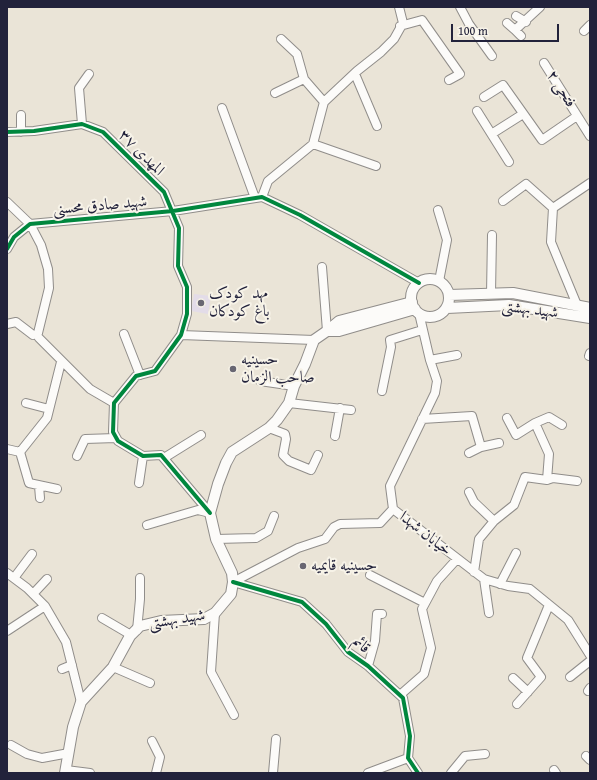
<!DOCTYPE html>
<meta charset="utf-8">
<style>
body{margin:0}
#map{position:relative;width:597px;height:780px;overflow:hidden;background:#eae4d7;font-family:"Gentium Book Plus",serif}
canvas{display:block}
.frame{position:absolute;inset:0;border:8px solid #22223b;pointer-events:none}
.scale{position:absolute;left:451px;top:24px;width:108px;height:18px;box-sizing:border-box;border:2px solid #22223b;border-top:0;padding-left:5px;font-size:12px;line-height:14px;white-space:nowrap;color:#22223b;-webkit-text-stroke:3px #f7f3e8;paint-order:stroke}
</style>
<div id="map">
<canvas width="597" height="780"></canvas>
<div class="frame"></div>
<div class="scale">100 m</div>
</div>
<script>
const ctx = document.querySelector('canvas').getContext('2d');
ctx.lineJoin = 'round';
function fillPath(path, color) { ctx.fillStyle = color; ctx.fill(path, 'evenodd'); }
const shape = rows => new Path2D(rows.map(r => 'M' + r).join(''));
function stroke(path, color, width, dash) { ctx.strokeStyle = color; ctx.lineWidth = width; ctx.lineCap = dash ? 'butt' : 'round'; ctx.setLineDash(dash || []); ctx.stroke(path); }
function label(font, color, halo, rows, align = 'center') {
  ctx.font = font + ' "Gentium Book Plus",Amiri,serif'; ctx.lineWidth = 4; ctx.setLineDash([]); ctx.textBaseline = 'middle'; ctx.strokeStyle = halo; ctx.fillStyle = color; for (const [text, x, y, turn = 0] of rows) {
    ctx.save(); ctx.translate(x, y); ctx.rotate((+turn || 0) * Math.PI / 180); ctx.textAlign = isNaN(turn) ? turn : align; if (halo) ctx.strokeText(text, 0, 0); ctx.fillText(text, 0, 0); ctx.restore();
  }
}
const built = shape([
 [194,294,211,296,208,314,191,311]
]);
const minor = shape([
 [460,7,469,24,492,56],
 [516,16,526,22],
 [507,23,515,30,540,7],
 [400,26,422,20,460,74,449,80],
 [515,30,521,36],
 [584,31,590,25],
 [281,39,297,54,304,79,324,102],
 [544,63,590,136],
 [355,74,377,126],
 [275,93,304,79],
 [484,97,503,85,542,140,577,116],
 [222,108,255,198],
 [477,111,509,162],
 [82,124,79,88,89,74],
 [7,132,34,131,82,124,103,132,164,192,179,228,178,266,187,287,187,314,181,335,155,371,136,376,114,403,113,432,118,441,143,456,161,455,210,513],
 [21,132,21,115],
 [493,133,523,114],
 [313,144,376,166],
 [262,197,268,181,313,144,324,102,357,71,381,52,394,39,403,23,399,7],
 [503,201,526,184,553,208],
 [7,202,30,224,41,245,48,269,49,288,38,333],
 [553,208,551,242,577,305],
 [553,208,590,183],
 [438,210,447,240,439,281],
 [7,249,14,237,30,224,173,211,262,197,300,215,419,283],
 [322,267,327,331],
 [491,294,492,235],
 [7,324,16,322,33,335],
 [124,334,140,375],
 [181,335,314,340],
 [39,338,90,389,114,403],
 [589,356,590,353],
 [430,360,457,355],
 [260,381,294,386],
 [382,391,391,347,390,340,422,330],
 [26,403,49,409],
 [289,403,351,410],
 [507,418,516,435,535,423],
 [422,419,472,416,481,447,499,443],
 [269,428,285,434,286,439,283,455,289,461,311,470,318,455],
 [335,436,340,408],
 [7,449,20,452,47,418,61,362],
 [20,452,29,483,57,489],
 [469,453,481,447],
 [77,456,85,439,116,438],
 [164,458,201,435],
 [547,480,553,478,577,481],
 [139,483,143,456],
 [39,486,40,498],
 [469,492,474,502,494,521],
 [393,509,484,579,508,586,530,589,568,620,590,655],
 [393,509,390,486,435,393,437,381,430,360,419,313],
 [147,525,198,510,210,513],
 [216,539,256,538,268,531,274,516],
 [474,572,479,539,494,521,514,505,525,477,547,480,549,454,535,423,549,417,562,425],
 [7,573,27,588,45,606,66,642,81,702],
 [370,575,425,603],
 [14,578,32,554],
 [484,579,489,613],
 [233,582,302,602,326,624,348,652,368,666,403,698,410,736,408,758,418,773],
 [233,582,298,548,325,539,334,527,340,524,380,523,393,509],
 [500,584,516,553],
 [33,594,47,579],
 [215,613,211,672,234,715],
 [102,618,131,635],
 [137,630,140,599,140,578],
 [7,631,45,606],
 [368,666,375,641,377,614,382,614],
 [113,667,150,683],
 [62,669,72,665],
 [570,677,590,661],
 [513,678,528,692],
 [588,691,590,688],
 [400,695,424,674,431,648,422,609,437,581,457,559],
 [517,704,541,677,527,658,549,605],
 [152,741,160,757,156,773],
 [11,745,27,754,42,758,69,753],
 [586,756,590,760],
 [66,770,90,773],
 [554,770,556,773],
 [273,773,276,739],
 [368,773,408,758],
 [451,773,465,756,485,754]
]);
const major = shape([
 '411 298a19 19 0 1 1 38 0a19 19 0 1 1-38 0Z',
 [449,295,513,293,590,308],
 [447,308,509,305,590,318],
 [327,331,339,321,412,302],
 [65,773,73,727,81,702,113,667,130,636,140,626,161,621,204,619,215,613,231,594,233,582,232,573,216,539,210,513,218,484,226,463,232,452,269,428,277,420,289,403,294,386,305,364,314,340,327,331,339,331,415,309]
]);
const cycleway = shape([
 [7,132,34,131,82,124,103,132,164,192,179,228,178,266,187,287,187,314,181,335,155,371,136,376,114,403,113,432,118,441,143,456,161,455,210,513],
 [7,249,14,237,30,224,173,211,262,197,300,215,419,283],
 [233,582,302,602,326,624,348,652,368,666,403,698,410,736,408,758,418,773]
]);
const markers = [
 [201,303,4,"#686672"],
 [233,369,4,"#686672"],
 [303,566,4,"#686672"]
];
const streetNames = [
 ["فتحی ۲",561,89,58],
 ["المهدی ۳۷",141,153,45],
 ["شهید صادق محسنی",100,206,-5],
 ["شهید بهشتی",530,310,7],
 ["خیابان شهدا",425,534,38],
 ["شهید بهشتی",177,620,-9],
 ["قائم",361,645,41]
];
const poiNames = [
 ["مهد کودک",209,294],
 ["باغ کودکان",209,312],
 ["حسینیه",241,360],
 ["صاحب الزمان",241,378],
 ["حسینیه قایمیه",311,566]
];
fillPath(built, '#e3dce8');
stroke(minor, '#908d8a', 10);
stroke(major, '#908d8a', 12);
stroke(minor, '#fcfbf9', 8);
stroke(major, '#fcfbf9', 10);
stroke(cycleway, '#00873e', 4);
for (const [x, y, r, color] of markers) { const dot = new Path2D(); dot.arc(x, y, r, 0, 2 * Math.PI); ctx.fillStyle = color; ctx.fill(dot); stroke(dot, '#f7f3e8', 1.5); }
label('16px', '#22223b', '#f7f3e8', streetNames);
label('16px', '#22223b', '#f7f3e8', poiNames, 'left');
</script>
